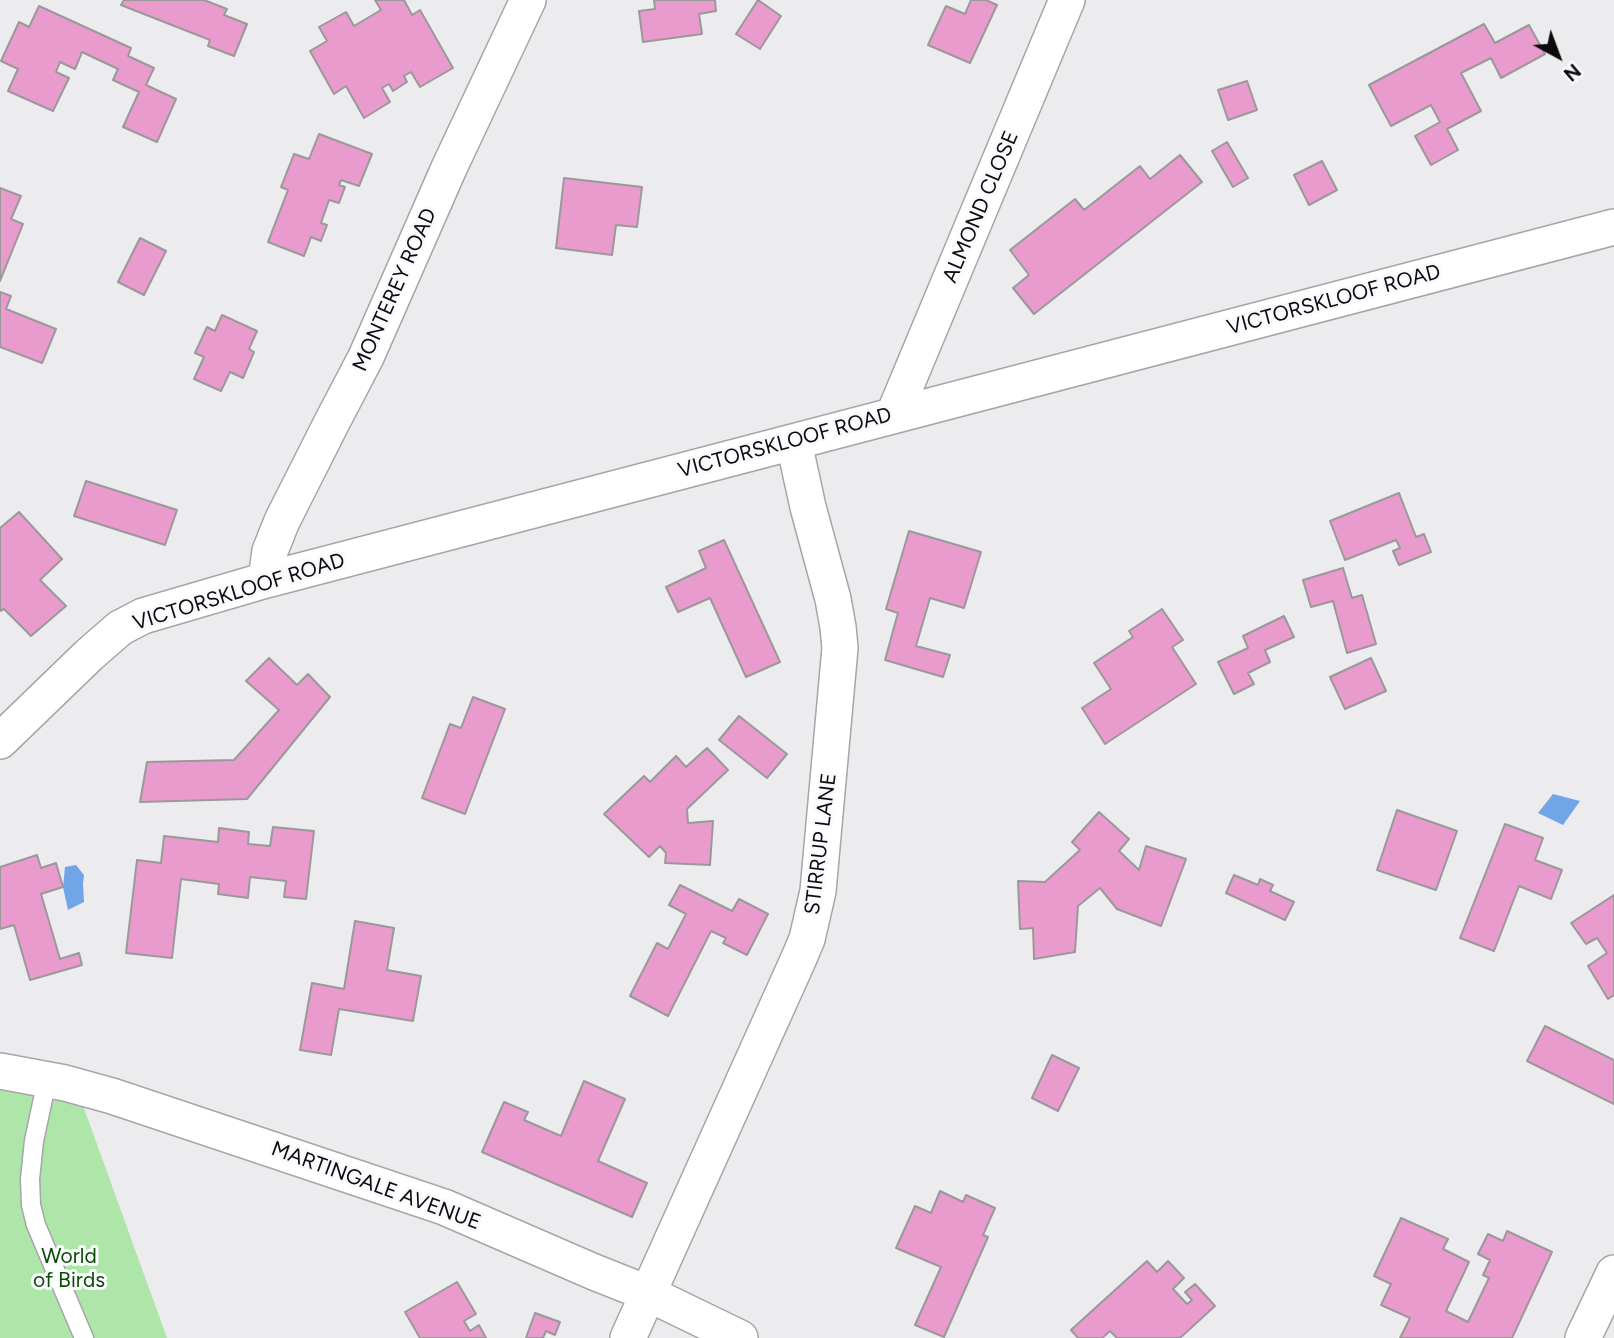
<!DOCTYPE html>
<style>
body{margin:0}
#map{position:relative;width:1614px;height:1338px;overflow:hidden;background:#ececef;font-family:Figtree,sans-serif}
canvas{display:block}
.north{position:absolute;left:1523px;top:21px;width:70px;height:70px;-webkit-text-stroke:5px #faf9fd;paint-order:stroke;rotate:139deg;font-size:19px;font-weight:700;line-height:28px;text-align:center;color:#0b0b0c}
.north::after{content:'';display:block;margin:auto;width:24px;height:32px;background:#0b0b0c;clip-path:polygon(50% 0,100% 100%,50% 72%,0 100%)}
</style>
<div id="map">
<canvas width="1614" height="1338"></canvas>
<div class="north">N</div>
</div>
<script>
const ctx = document.querySelector('canvas').getContext('2d');
ctx.lineJoin = 'round';
function fillPath(path, color) { ctx.fillStyle = color; ctx.fill(path, 'evenodd'); }
const shape = rows => new Path2D(rows.map(r => 'M' + r).join(''));
function stroke(path, color, width, dash) { ctx.strokeStyle = color; ctx.lineWidth = width; ctx.lineCap = dash ? 'butt' : 'round'; ctx.setLineDash(dash || []); ctx.stroke(path); }
function label(font, color, halo, rows, align = 'center') {
  ctx.font = font + ' Figtree,sans-serif'; ctx.lineWidth = 6; ctx.setLineDash([]); ctx.textBaseline = 'middle'; ctx.strokeStyle = halo; ctx.fillStyle = color; for (const [text, x, y, turn = 0] of rows) {
    ctx.save(); ctx.translate(x, y); ctx.rotate((+turn || 0) * Math.PI / 180); ctx.textAlign = isNaN(turn) ? turn : align; if (halo) ctx.strokeText(text, 0, 0); ctx.fillText(text, 0, 0); ctx.restore();
  }
}
const green = shape([
 [0,1089,81,1100,167,1338,0,1338]
]);
const water = shape([
 [1553,794,1580,801,1563,825,1538,813],
 [76,865,84,875,83,884,84,902,68,910,63,887,65,867]
]);
const building = shape([
 [124,0,204,0,227,9,224,15,247,24,234,56,208,46,210,40,121,5,124,0],
 [375,0,404,0,412,15,420,10,453,68,420,87,411,72,404,76,407,82,393,91,389,84,382,88,390,102,364,118,346,86,334,94,310,51,327,41,319,27,346,12,354,26,381,10,375,0],
 [654,0,715,0,716,11,699,14,702,34,643,42,639,11,655,9,654,0],
 [758,0,781,16,760,49,736,34,758,0],
 [971,0,986,0,997,5,970,63,928,45,946,6,965,14,971,0],
 [39,6,131,48,128,56,154,68,146,85,176,99,157,142,123,127,139,92,113,80,118,69,82,52,75,69,60,62,56,72,69,78,53,111,8,91,18,69,1,61,19,22,29,27,39,6],
 [1484,24,1495,43,1529,25,1545,54,1501,78,1491,58,1461,73,1481,111,1447,129,1458,150,1431,165,1415,136,1440,122,1431,105,1391,126,1369,85,1484,24],
 [1247,81,1257,110,1228,120,1218,90,1247,81],
 [319,134,372,154,359,186,341,180,339,185,345,187,339,203,329,200,321,223,327,225,321,241,311,237,304,256,268,242,288,190,281,187,294,154,309,159,319,134],
 [1227,142,1248,178,1233,187,1212,151,1227,142],
 [1180,155,1202,182,1034,314,1013,288,1029,275,1010,250,1075,199,1084,210,1140,166,1150,179,1180,155],
 [1322,161,1337,190,1309,205,1294,175,1322,161],
 [564,178,642,187,637,227,616,225,612,255,556,248,564,178],
 [0,188,21,196,11,219,23,224,0,281,0,188],
 [140,238,166,251,144,295,118,282,140,238],
 [0,292,11,296,6,309,56,329,42,363,0,347,0,292],
 [222,315,257,331,249,349,254,352,243,378,230,372,221,391,194,379,204,357,195,353,207,327,215,331,222,315],
 [86,481,177,510,165,545,74,516,86,481],
 [1399,493,1416,537,1424,534,1431,552,1399,565,1393,551,1400,548,1396,540,1345,560,1330,521,1399,493],
 [19,512,62,559,40,580,66,606,31,636,4,609,0,611,0,528,19,512],
 [909,531,981,552,964,608,930,598,916,646,950,655,943,677,885,660,898,613,886,609,909,531],
 [724,540,780,662,746,677,710,598,678,612,666,587,706,568,699,551,724,540],
 [1343,568,1352,598,1362,595,1376,644,1347,653,1333,601,1311,607,1303,580,1343,568],
 [1162,609,1183,640,1172,647,1196,684,1105,744,1082,708,1111,689,1094,663,1133,637,1129,631,1162,609],
 [1284,616,1294,637,1265,650,1270,662,1248,673,1254,684,1234,694,1218,662,1248,648,1243,636,1284,616],
 [269,658,297,685,308,674,330,697,247,799,140,802,147,762,234,760,279,710,246,681,269,658],
 [1371,658,1386,691,1345,709,1330,677,1371,658],
 [473,697,505,709,465,814,422,798,450,724,461,728,473,697],
 [739,716,787,754,767,778,719,740,739,716],
 [707,748,728,770,687,809,688,823,713,821,710,865,665,863,666,853,660,846,649,857,604,814,644,776,650,782,676,756,686,767,707,748],
 [1397,810,1457,831,1436,890,1377,870,1397,810],
 [1099,812,1129,839,1119,851,1139,870,1146,846,1186,859,1161,926,1117,909,1100,888,1078,906,1075,952,1034,959,1033,928,1020,929,1018,881,1045,882,1080,850,1072,842,1099,812],
 [1505,824,1543,838,1535,860,1562,870,1551,899,1519,886,1494,951,1460,938,1505,824],
 [273,827,314,831,306,899,284,897,286,881,250,877,248,898,218,894,219,884,181,879,172,958,126,953,137,860,161,863,164,836,218,842,219,828,249,832,248,844,270,846,273,827],
 [37,855,41,868,56,863,63,887,41,894,60,959,79,953,82,965,30,980,14,925,0,929,0,867,37,855],
 [1234,875,1258,885,1260,879,1273,885,1270,891,1294,902,1285,920,1226,893,1234,875],
 [680,885,732,911,739,899,768,914,747,955,723,943,726,938,711,931,668,1016,630,996,657,943,668,949,686,914,669,905,680,885],
 [1614,895,1614,995,1608,999,1588,966,1607,953,1597,938,1586,944,1571,923,1614,895],
 [355,921,394,928,387,970,421,976,413,1021,339,1009,331,1055,300,1050,312,983,344,989,355,921],
 [1545,1026,1614,1060,1614,1104,1527,1061,1545,1026],
 [1052,1055,1079,1068,1058,1111,1032,1098,1052,1055],
 [584,1081,625,1099,598,1161,647,1183,632,1217,482,1152,504,1102,528,1112,524,1120,561,1136,584,1081],
 [940,1191,963,1202,966,1195,995,1208,983,1235,988,1237,944,1337,915,1325,941,1267,896,1248,915,1206,931,1213,940,1191],
 [1401,1218,1448,1239,1443,1249,1469,1262,1446,1311,1468,1322,1489,1278,1483,1275,1490,1260,1478,1254,1488,1234,1503,1241,1507,1231,1552,1252,1512,1338,1400,1338,1410,1318,1381,1305,1391,1284,1374,1276,1401,1218],
 [1147,1261,1157,1272,1168,1261,1184,1278,1173,1289,1187,1304,1192,1300,1185,1292,1195,1284,1215,1306,1180,1338,1117,1338,1110,1331,1102,1338,1078,1338,1071,1330,1147,1261],
 [457,1282,476,1314,464,1321,470,1331,479,1325,486,1338,420,1338,405,1312,457,1282],
 [535,1313,560,1322,555,1335,546,1331,543,1338,526,1338,535,1313]
]);
const lane = shape([
 [47,1080,34,1141,30,1179,31,1205,36,1225,84,1338]
]);
const street = shape([
 [894,414,1067,0],
 [266,580,270,551,282,521,332,422,366,357,449,168,528,0],
 [0,741,89,655,120,628,143,616,266,580,1614,227],
 [0,1071,65,1083,112,1096,444,1207,594,1272,647,1293,740,1338],
 [628,1338,799,958,807,939,818,891,840,648,838,627,833,599,808,507,794,443],
 [1583,1338,1614,1273]
]);
const streetNames = [
 ["ALMOND CLOSE",981,207,-67],
 ["MONTEREY ROAD",395,290,-66],
 ["VICTORSKLOOF ROAD",1334,300,-15],
 ["VICTORSKLOOF ROAD",785,443,-15],
 ["VICTORSKLOOF ROAD",239,592,-17],
 ["STIRRUP LANE",821,844,-83],
 ["MARTINGALE AVENUE",376,1186,20]
];
const parkNames = [
 ["World",69,1257],
 ["of Birds",69,1281]
];
fillPath(green, '#aee5a8');
fillPath(water, '#70a5e7');
fillPath(building, '#ea9bcd');
stroke(building, '#9b9899', 2);
stroke(lane, '#a6a6a9', 21);
stroke(street, '#a6a6a9', 38);
stroke(lane, '#fff', 18);
stroke(street, '#fff', 35);
label('21px', '#0b0b0c', '#faf9fd', streetNames);
label('21px', '#0d4c08', '#faf9fd', parkNames);
</script>
